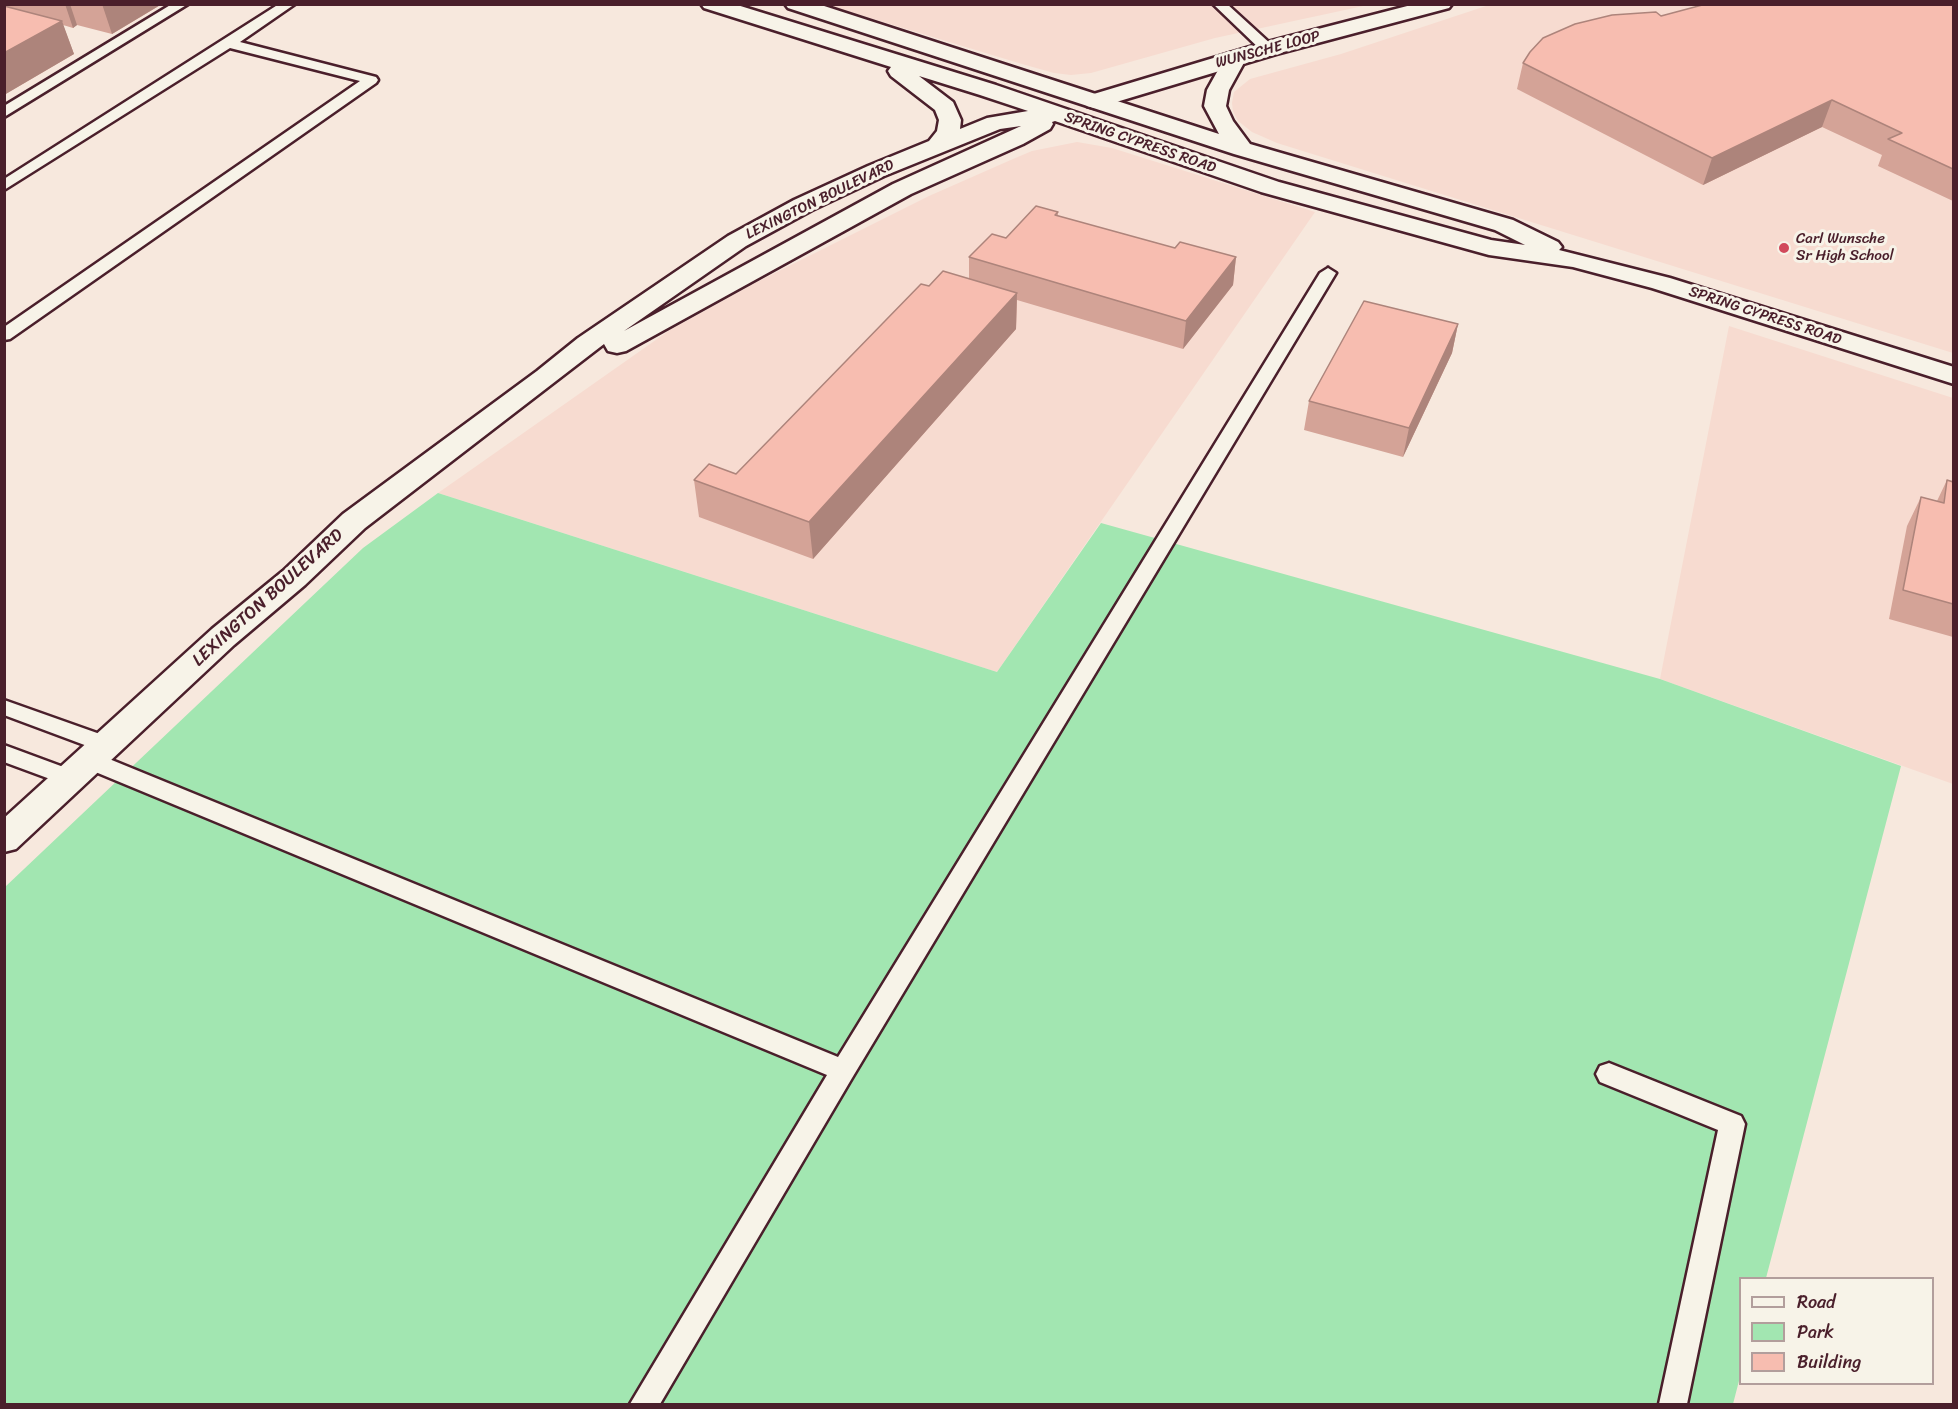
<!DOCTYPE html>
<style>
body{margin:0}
#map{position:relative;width:1958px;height:1409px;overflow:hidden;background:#f7e8dd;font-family:Sriracha,sans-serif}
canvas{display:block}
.frame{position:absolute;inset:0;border:6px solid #4a1f2b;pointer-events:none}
.legend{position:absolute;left:1739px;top:1277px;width:195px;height:108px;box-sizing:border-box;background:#f7f3e8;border:2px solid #b29e9c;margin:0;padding:8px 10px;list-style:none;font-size:18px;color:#4a1f2b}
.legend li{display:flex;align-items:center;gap:12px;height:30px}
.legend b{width:30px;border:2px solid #b29e9c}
</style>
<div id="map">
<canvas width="1958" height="1409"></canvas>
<div class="frame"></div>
<ul class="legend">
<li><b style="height:8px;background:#f7f3e8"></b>Road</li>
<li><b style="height:16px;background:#a2e6b1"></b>Park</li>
<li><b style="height:16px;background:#f7bdb0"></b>Building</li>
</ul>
</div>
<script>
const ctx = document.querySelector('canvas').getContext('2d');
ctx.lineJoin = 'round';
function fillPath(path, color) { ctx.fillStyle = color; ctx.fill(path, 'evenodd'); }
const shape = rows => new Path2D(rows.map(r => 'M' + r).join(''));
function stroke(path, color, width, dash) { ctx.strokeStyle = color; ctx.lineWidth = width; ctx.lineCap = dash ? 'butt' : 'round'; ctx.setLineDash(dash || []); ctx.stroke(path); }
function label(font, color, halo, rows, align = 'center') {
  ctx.font = font + ' Sriracha,sans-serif'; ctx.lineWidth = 6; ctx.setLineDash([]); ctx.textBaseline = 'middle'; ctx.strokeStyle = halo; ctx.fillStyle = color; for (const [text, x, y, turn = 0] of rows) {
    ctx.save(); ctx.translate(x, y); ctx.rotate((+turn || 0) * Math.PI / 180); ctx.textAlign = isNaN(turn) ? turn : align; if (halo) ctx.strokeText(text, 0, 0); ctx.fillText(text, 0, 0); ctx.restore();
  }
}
const built = shape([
 [827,5,1368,5,1215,38,1091,73,1071,75,1054,73,1022,64],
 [1489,5,1953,5,1953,353,1277,143,1252,132,1238,121,1233,111,1232,103,1234,92,1250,79,1341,54],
 [1077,142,1112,148,1315,212,997,672,438,493,670,330,757,282,929,196,1013,159,1032,151],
 [1729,326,1953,398,1953,784,1660,679]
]);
const green = shape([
 [438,493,997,672,1101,523,1660,679,1901,766,1766,1278,1740,1278,1740,1377,1733,1404,5,1404,5,887,363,548]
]);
const lane = shape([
 [172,4,188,4,4,117,4,106,172,4],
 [279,4,295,4,240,42,376,77,378,80,376,83,10,339,4,340,4,327,360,81,230,48,4,190,4,179,279,4],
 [1213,4,1227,4,1273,46,1275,49,1273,52,1263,52,1213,4],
 [1328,268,1336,273,852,1078,660,1404,630,1404,827,1075,81,766,78,760,81,754,89,752,97,754,838,1057,1320,273,1328,268],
 [4,700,114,739,117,745,114,751,106,753,4,715,4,700],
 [4,745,77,772,80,778,77,784,69,786,4,762,4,745],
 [1609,1063,1741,1116,1745,1124,1687,1404,1659,1404,1718,1130,1600,1082,1596,1074,1600,1066,1609,1063]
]);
const street = shape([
 [1415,4,1452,4,1449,8,1276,54,1103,106,1095,108,1087,106,1084,101,1087,96,1260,44,1415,4]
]);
const secondary = shape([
 [701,4,734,4,996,85,1279,182,1491,240,1525,245,1495,230,1234,154,788,8,785,4,818,4,1219,134,1204,106,1207,90,1227,54,1235,52,1243,54,1246,59,1229,90,1226,106,1233,121,1250,144,1513,220,1558,242,1562,247,1559,250,1670,278,1954,367,1954,384,1652,288,1573,267,1489,255,1261,192,1055,121,1052,122,1053,124,1050,129,1023,144,911,194,626,351,617,353,608,351,604,344,365,528,305,585,234,645,16,849,4,852,4,818,212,629,283,571,343,514,537,371,578,338,728,236,794,200,868,166,929,141,937,131,939,120,935,110,891,76,888,71,891,67,704,8,701,4],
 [919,76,980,95,1028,111,987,118,960,129,961,120,953,102,919,76],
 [1021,126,893,184,624,331,746,246,812,210,884,176,1000,129,1021,126]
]);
const wall = shape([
 [4,4,162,4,112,34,77,25,73,28,63,25,74,54,4,95],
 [1953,4,1953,201,1878,166,1882,155,1822,127,1703,185,1517,89,1523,63,1661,16],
 [1058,212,1058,216,1175,248,1236,257,1233,285,1183,349,1017,300,1016,329,813,559,699,517,694,480,736,474,929,286,969,279,969,257],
 [1458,324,1452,353,1403,457,1304,430,1309,401],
 [1953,477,1953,637,1889,619,1907,526,1921,497,1937,501,1947,480,1953,481]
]);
const shadedWall = shape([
 [65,4,70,4,77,25,73,28],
 [102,4,162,4,112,34],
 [62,21,74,54,4,95,4,53],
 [1832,100,1822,127,1703,185,1712,158],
 [1236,257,1233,285,1183,349,1186,321],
 [1017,293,1016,329,813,559,809,522],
 [1458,324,1452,353,1403,457,1409,428]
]);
const building = shape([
 [1706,4,1953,4,1953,169,1888,139,1902,133,1832,100,1712,158,1523,63,1530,52,1543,38,1575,24,1612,15,1656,12,1661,16,1706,4],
 [4,6,62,21,4,53,4,6],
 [1036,206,1058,212,1055,215,1175,248,1180,242,1236,257,1186,321,969,257,992,234,1006,238,1036,206],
 [943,271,1017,293,809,522,694,480,709,464,736,474,921,284,929,286,943,271],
 [1364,301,1458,324,1409,428,1309,401,1364,301],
 [1947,480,1953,482,1953,604,1903,590,1921,497,1944,503,1947,480]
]);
const markers = [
 [1784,248,6,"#d1495b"]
];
const farStreetnames = [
 ["WUNSCHE LOOP",1268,50,-15],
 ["SPRING CYPRESS ROAD",1140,143,19],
 ["LEXINGTON BOULEVARD",820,200,-26],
 ["SPRING CYPRESS ROAD",1765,316,18]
];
const farPoinames = [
 ["Carl Wunsche",1796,239],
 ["Sr High School",1796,256]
];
const streetNames = [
 ["LEXINGTON BOULEVARD",268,598,-42]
];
fillPath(built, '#f7dbd0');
fillPath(green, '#a2e6b1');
stroke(lane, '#4a1f2b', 5);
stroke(street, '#4a1f2b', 5);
stroke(secondary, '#4a1f2b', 5);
fillPath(lane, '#f7f3e8');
fillPath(street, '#f7f3e8');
fillPath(secondary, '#f7f3e8');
fillPath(wall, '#d4a397');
fillPath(shadedWall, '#ad847b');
fillPath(building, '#f7bdb0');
stroke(building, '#ad847b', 1.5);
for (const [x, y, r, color] of markers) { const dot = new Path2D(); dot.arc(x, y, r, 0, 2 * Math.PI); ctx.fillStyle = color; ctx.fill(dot); stroke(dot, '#f7f3e8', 2); }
label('15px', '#4a1f2b', '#f7f3e8', farStreetnames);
label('15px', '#4a1f2b', '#f7f3e8', farPoinames, 'left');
label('18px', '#4a1f2b', '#f7f3e8', streetNames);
</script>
